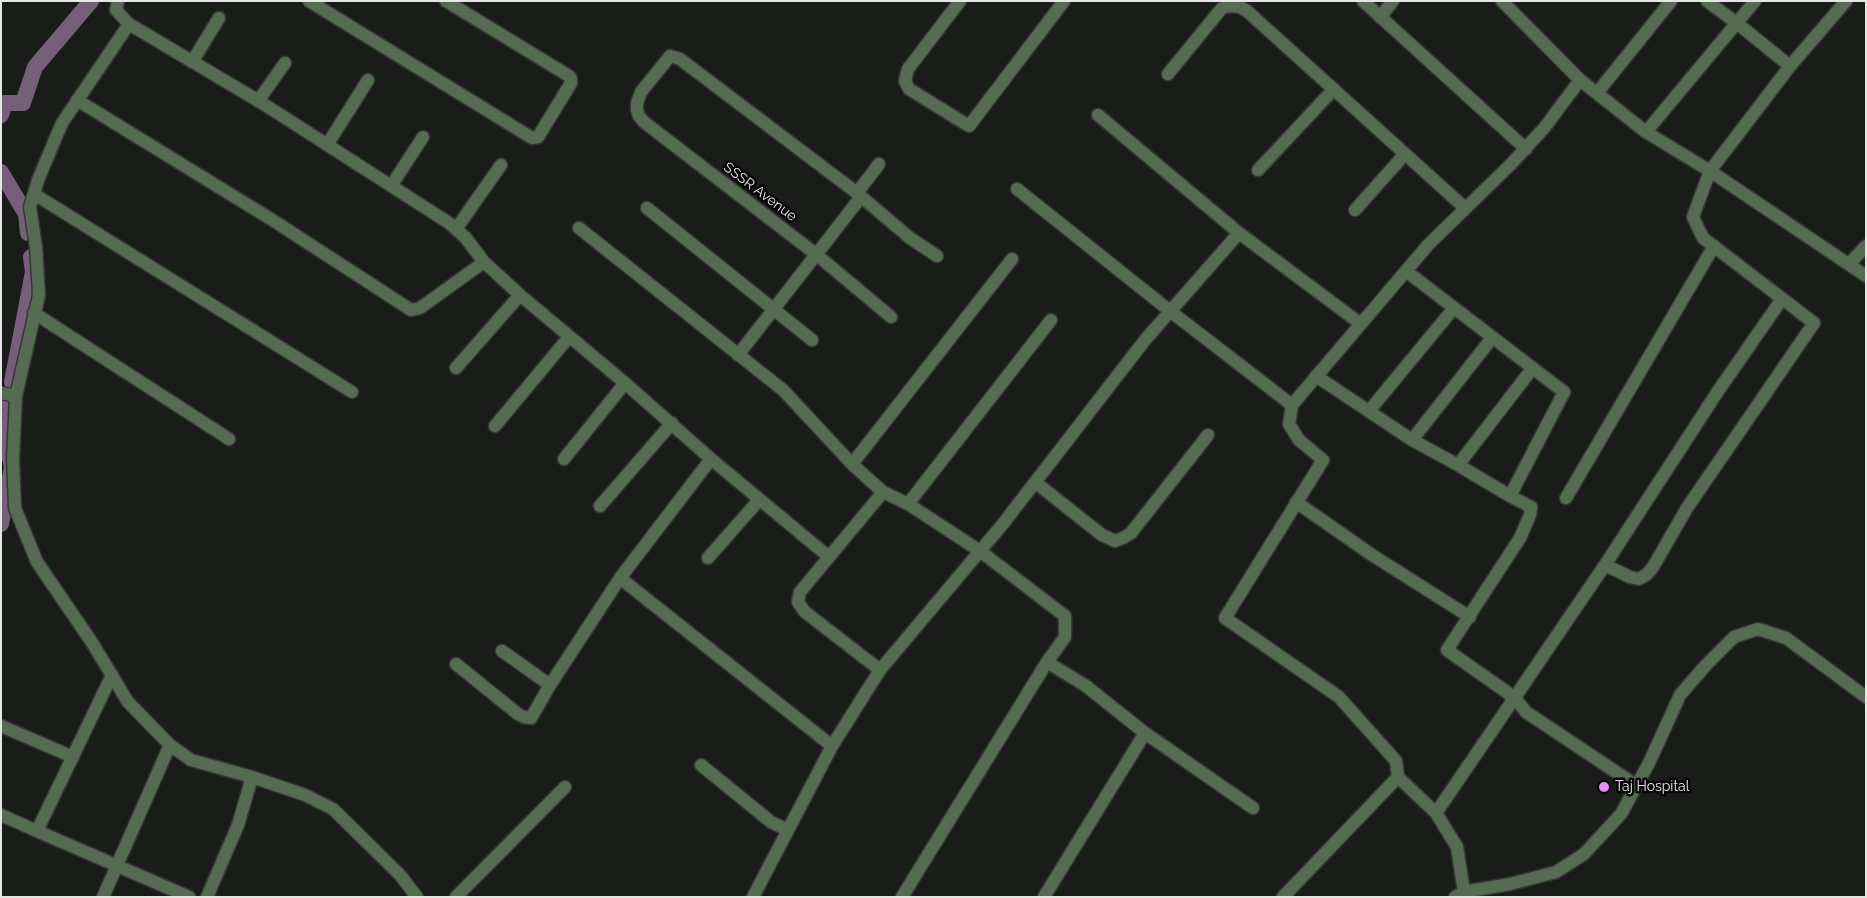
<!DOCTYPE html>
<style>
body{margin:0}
#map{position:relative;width:1867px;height:898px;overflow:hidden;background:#1a1c1a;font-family:Raleway,sans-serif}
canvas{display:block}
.frame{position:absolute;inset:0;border:2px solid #e5e7e5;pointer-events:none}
</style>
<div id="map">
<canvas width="1867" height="898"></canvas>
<div class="frame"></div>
</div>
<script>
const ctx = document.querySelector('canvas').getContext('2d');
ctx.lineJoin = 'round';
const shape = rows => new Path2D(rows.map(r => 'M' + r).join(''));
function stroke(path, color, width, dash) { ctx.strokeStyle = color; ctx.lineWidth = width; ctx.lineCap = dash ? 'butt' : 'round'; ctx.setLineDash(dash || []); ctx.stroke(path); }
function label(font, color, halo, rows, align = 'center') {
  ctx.font = font + ' Raleway,sans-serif'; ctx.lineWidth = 5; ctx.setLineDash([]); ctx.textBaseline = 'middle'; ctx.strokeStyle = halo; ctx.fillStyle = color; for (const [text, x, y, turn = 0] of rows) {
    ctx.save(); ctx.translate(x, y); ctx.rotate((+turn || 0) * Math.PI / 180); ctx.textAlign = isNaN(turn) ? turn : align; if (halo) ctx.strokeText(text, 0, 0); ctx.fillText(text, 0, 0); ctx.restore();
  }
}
const canal = shape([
 [1,115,5,103,23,103,35,67,91,1],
 [1,172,26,214,28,233],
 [12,382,33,272,31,257],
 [1,524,12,467,2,425,6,408]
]);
const minor = shape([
 [118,1,116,10,129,24,262,103,449,223,465,237,484,262,520,295,625,383,711,459,620,578,832,746,753,897],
 [309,1,532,138,538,137,571,83,571,79,569,76,446,1],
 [960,1,908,69,905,81,909,89,969,126,1064,1],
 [1363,1,1526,149],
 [1502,1,1580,80,1646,132,1710,171,1866,276],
 [1707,1,1738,24,1790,66],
 [1380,17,1393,1],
 [192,62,219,18],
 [1168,74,1222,8,1230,6,1240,7,1247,11,1465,208],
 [1597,93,1671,1],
 [77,100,274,221,411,310,420,308,484,262],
 [258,101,285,63],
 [1098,115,1239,233],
 [1646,132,1755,1],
 [327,145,368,80],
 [1258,170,1334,89],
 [391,186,423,137],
 [1017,189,1170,311,1292,405],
 [34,194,352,392],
 [647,208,812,340],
 [1355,210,1405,154],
 [579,228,783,390,852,464],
 [456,229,501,165],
 [1849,264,1866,246],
 [1406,271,1564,392,1510,496,1458,465,1532,369],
 [34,313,229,439],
 [891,317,817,255,644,122,639,116,637,110,637,103,641,92,670,56,680,59,857,193,910,238,937,256],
 [738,355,861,197,857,193,879,164],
 [456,368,520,295],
 [1316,376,1412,440,1492,338],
 [1,393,16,396,13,459,15,508,37,562,91,641,128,702,170,745,191,760,252,777,305,795,333,809,400,875,417,897],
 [16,396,39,295,36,247,30,207,38,180,62,123,129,24],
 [1369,411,1454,308],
 [495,426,569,337],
 [1412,440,1458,465],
 [564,459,625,383],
 [711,459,829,557],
 [1035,482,1102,535,1115,541,1123,538,1131,533,1208,435],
 [883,492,908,504,1051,320],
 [1510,496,1531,507,1530,515,1520,538,1447,650,1515,698,1526,712,1637,786],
 [1566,498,1714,246],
 [1296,502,1372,555,1470,617],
 [908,504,980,551,1065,616,1065,637,1047,662],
 [600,506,672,423],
 [708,558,759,500],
 [1605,565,1630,577,1639,579,1646,575,1653,567,1687,508,1814,323,1703,238,1693,217,1710,171,1790,66,1846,1],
 [502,651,550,685,620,578],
 [456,664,518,714,524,717,531,718,550,685],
 [880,670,1002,525,1145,340,1239,233,1361,324],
 [112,675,37,831,189,897],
 [1,726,73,757],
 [832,746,880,670,805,612,798,602,800,592,883,492,852,464,1012,259],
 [701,765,771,822,788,830],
 [1436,813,1605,565,1718,391,1782,299],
 [1,815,37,831],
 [1464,892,1457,847,1436,813,1398,777,1396,761,1339,697,1225,618,1323,460,1299,440,1289,424,1292,405,1428,245,1511,164,1545,127,1580,80],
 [103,897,170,745],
 [207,897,238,825,252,777],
 [456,897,565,787],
 [902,897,1047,662,1086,686,1145,733,1253,808],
 [1044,897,1145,733],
 [1283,897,1398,777],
 [1455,897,1464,892,1510,884,1556,872,1584,854,1621,814,1649,763,1680,695,1706,665,1734,637,1758,629,1786,638,1866,697]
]);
const markers = [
 [1604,787,6,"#ed8cfa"]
];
const streetNames = [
 ["SSSR Avenue",760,192,37]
];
const poiNames = [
 ["Taj Hospital",1615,787]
];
stroke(canal, '#765f78', 16);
stroke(minor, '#363836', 15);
stroke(minor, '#566c52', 12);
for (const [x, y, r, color] of markers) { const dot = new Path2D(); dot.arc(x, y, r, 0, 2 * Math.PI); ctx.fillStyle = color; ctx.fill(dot); stroke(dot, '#060606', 2); }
label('14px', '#e5e7e5', '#060606', streetNames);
label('14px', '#e5e7e5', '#060606', poiNames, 'left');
</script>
